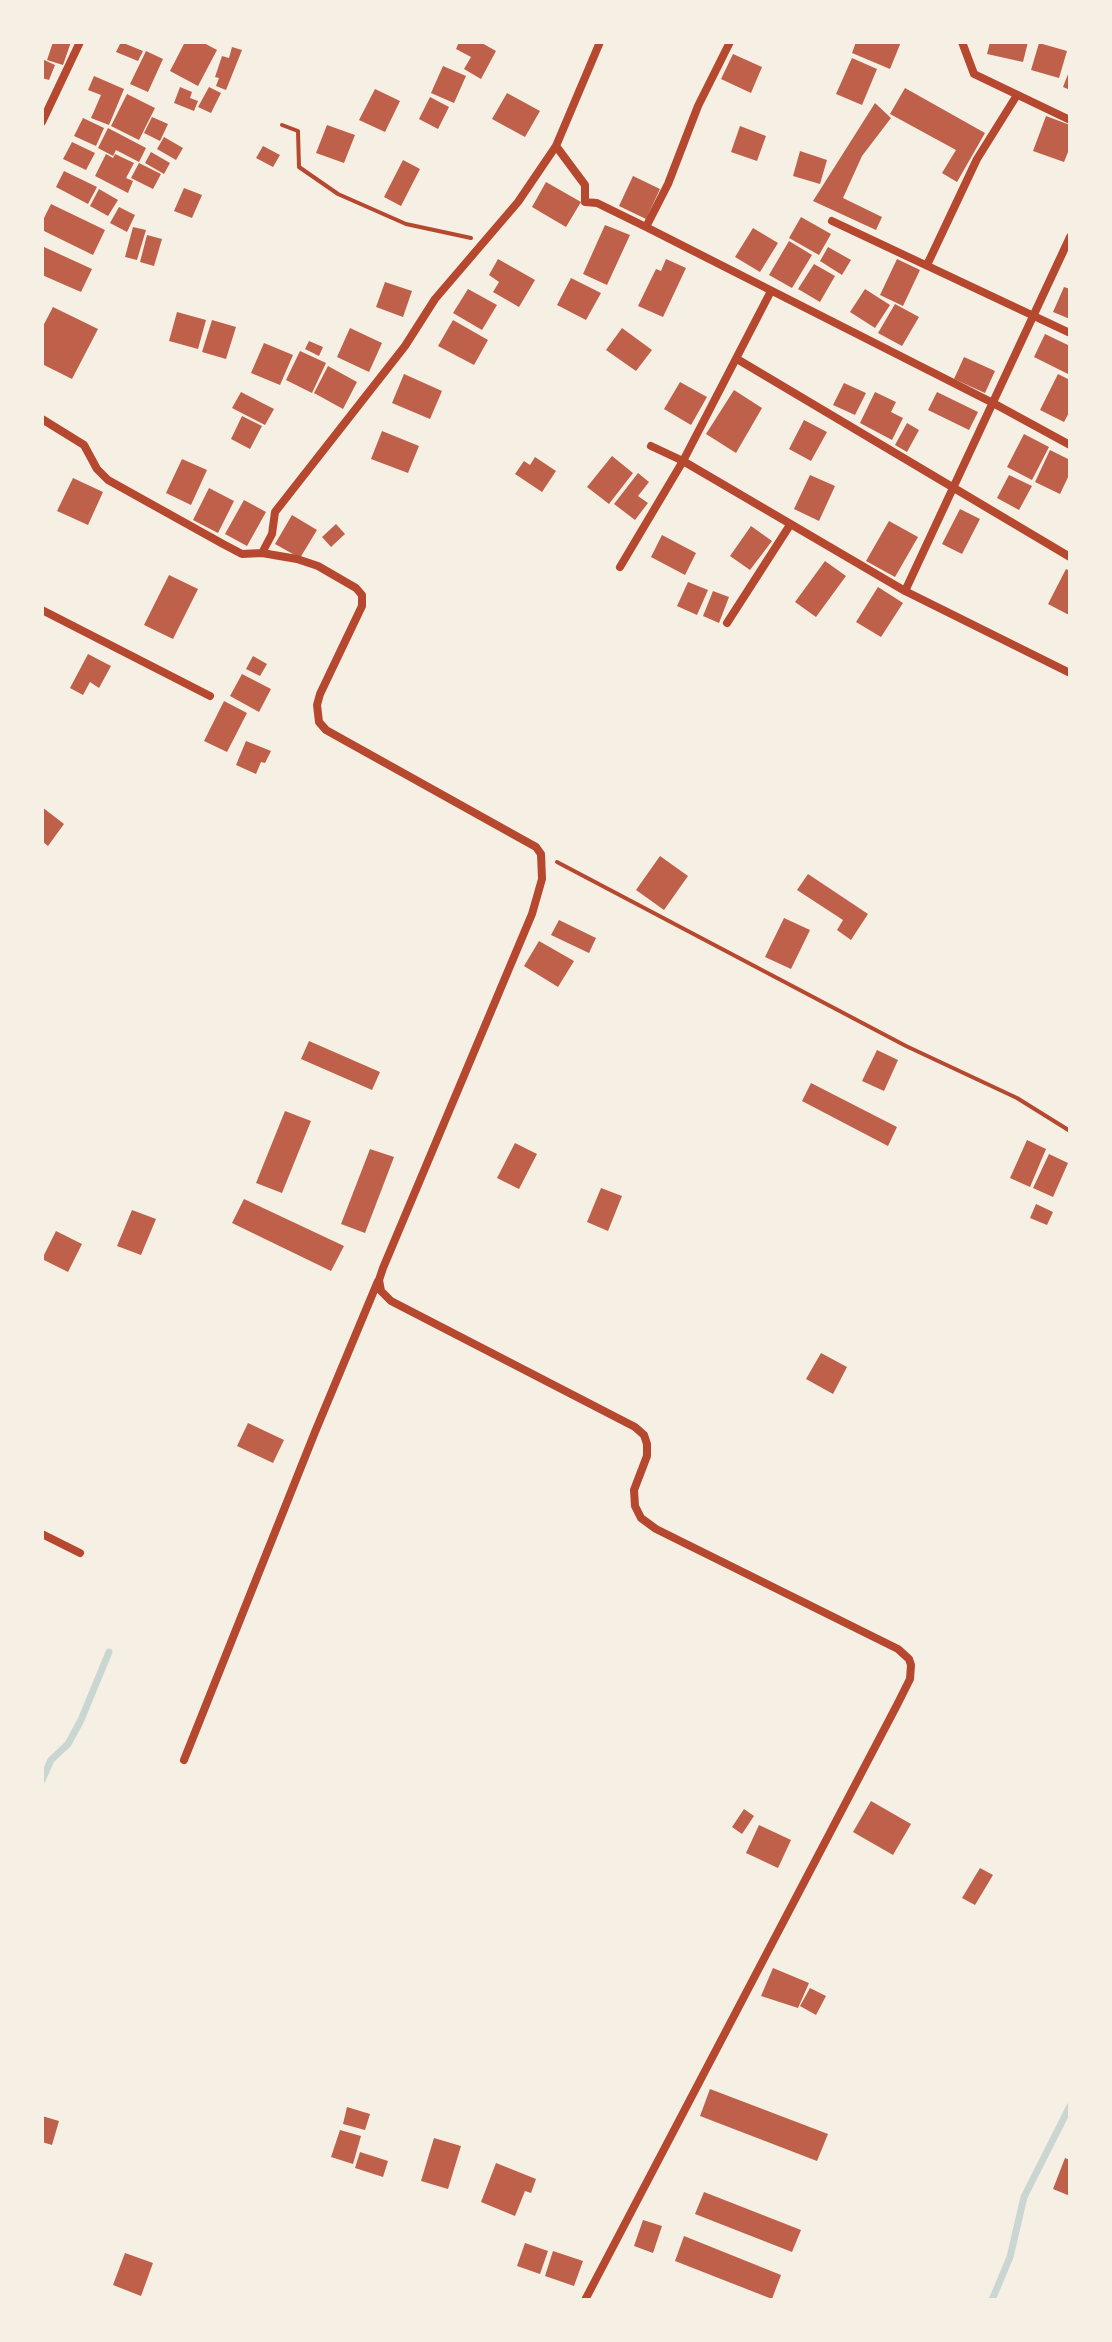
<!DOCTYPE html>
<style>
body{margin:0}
#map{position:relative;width:1112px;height:2342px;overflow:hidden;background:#f6efe4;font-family:"IBM Plex Sans",sans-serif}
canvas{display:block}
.frame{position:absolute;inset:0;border:44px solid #f6efe4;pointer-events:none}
</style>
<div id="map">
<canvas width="1112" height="2342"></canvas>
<div class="frame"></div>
</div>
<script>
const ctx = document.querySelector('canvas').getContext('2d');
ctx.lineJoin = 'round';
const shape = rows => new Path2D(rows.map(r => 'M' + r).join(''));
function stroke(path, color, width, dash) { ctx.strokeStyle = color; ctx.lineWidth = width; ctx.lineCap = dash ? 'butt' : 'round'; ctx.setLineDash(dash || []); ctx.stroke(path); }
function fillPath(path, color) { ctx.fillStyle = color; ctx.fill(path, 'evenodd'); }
const stream = shape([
 [42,1780,51,1760,68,1744,81,1720,109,1652],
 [992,2300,1010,2257,1024,2197,1070,2106]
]);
const building = shape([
 [53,42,71,42,63,65,47,60],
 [121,42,143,51,138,61,116,52],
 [185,42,202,42,217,50,198,86,170,71],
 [459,42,480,42,496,51,481,79,464,69,471,57,456,49],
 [856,42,901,42,890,69,852,53],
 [990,42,1028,42,1023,62,987,54],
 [1039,43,1067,51,1059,78,1031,70],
 [232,47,242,50,226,90,216,86,219,78,215,77,222,56,229,58],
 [146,51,163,59,148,92,130,84],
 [733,54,762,67,751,93,721,79],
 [852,58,877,69,862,105,836,94],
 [42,59,55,65,49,80,42,78],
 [443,66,466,76,454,103,431,93],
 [1070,69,1070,90,1063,87],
 [94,76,124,89,109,125,91,118,101,95,88,90],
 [180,87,192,92,190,98,198,101,194,111,174,103],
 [209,87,221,93,211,113,198,107],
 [905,88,985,133,957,182,942,173,956,150,890,114],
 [375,89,400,101,385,132,359,120],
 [507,93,540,111,525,137,492,119],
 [127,94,155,108,139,140,111,126],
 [430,97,449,107,438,129,419,119],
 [875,103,891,118,862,156,843,198,882,217,876,230,813,201],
 [1046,116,1070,125,1070,147,1064,162,1033,151],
 [152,117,168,124,160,141,144,133],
 [83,118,104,128,96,146,74,136],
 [327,125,355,135,344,163,316,153],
 [740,126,766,136,757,161,731,152],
 [108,128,146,148,139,162,116,150,113,156,98,148],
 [164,137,183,148,176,160,157,149],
 [72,142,95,153,86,170,63,159],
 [263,146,280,155,273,167,256,158],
 [800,151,827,160,820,184,793,176],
 [151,152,170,163,164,174,145,163],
 [106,154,113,158,115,154,134,163,126,178,133,181,128,193,95,176],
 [403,160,420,169,401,206,384,197],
 [139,163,161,174,153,189,131,178],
 [64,171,97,187,88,204,56,187],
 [633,176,660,189,646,219,619,206],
 [546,182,581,202,566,227,532,207],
 [184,188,202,195,192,218,174,211],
 [99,189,118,200,108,216,90,206],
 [51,204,105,230,93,255,42,230,42,222],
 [119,207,135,215,127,232,110,223],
 [801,217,831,234,819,255,789,238],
 [605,225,630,235,607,285,583,274],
 [133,227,146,230,137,260,125,257],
 [753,228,778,243,760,272,735,257],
 [147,235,162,239,154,266,140,262],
 [789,241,812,255,792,288,769,275],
 [44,247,92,269,81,292,42,275],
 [828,247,851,260,842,275,820,261],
 [498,259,535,280,519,307,493,292,499,282,489,275],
 [666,259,686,268,663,317,638,306,656,269,661,271],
 [897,259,920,270,903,306,880,295],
 [814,264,835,276,820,302,798,289],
 [571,278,601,293,586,320,557,305],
 [385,282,412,291,403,317,376,307],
 [1064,287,1070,289,1070,319,1053,312],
 [468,289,497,305,482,330,453,313],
 [865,289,890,305,875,328,850,312],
 [895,304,919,317,902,346,878,333],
 [53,307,98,329,72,379,42,364,42,328],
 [177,312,206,320,198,349,169,341],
 [212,320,236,327,226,359,202,352],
 [453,320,488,340,474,365,438,346],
 [350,328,382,343,369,372,337,357],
 [622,328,652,350,636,371,606,350],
 [1045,334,1070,346,1070,375,1034,357],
 [309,341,323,347,319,356,305,349],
 [264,343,293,355,280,385,251,373],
 [300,351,326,363,312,393,286,380],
 [964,357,995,371,985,393,954,379],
 [328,366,357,382,343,409,314,393],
 [404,374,442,391,430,419,392,403],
 [1058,374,1070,380,1070,411,1064,422,1040,410],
 [680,382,707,397,691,425,664,409],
 [844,383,866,393,855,415,833,405],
 [734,390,762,408,736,453,706,434],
 [241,392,274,409,265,425,232,408],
 [875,392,896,402,891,412,903,418,892,440,860,423],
 [937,392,978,412,969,430,928,410],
 [242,416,262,426,250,449,231,439],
 [804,420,827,432,811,461,789,449],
 [907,423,919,430,907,452,895,445],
 [382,431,419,446,408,473,371,459],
 [1024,434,1049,447,1032,480,1007,467],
 [1050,450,1070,460,1070,473,1060,494,1035,482],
 [612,456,633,473,609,504,587,487],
 [535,457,556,471,542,492,515,474,524,461,530,465],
 [182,459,207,470,191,505,166,493],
 [638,473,649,482,638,496,648,503,635,520,614,504],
 [810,475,835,486,819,521,794,509],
 [1009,475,1032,486,1019,510,997,498],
 [73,478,103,492,88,525,57,511],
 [209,488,234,501,218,533,193,520],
 [244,500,266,512,247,546,225,534],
 [960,509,980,519,962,554,942,544],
 [292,515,317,530,300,558,275,544],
 [889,521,918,537,895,577,866,561],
 [336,524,345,534,331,547,322,537],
 [751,526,772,541,750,570,730,556],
 [662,535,696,553,685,575,651,557],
 [825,561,846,576,816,617,795,602],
 [1066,569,1070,571,1069,615,1048,604],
 [169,575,198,589,173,639,144,625],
 [688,582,708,590,697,615,677,606],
 [878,587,903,603,881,637,856,622],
 [713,591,729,597,719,623,703,616],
 [88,654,111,666,99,688,90,682,83,695,70,688],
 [253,656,267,664,260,676,246,669],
 [242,674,271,689,259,712,230,696],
 [224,701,247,713,227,752,204,741],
 [246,741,271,751,265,763,261,762,256,774,236,765],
 [42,807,64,824,48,846,42,841],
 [660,856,688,876,664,910,636,890],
 [808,874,868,914,851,940,837,930,843,920,797,890],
 [784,918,810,930,791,969,765,957],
 [559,920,596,938,589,953,551,935],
 [539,941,574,961,558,987,524,966],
 [309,1041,380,1072,372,1090,301,1059],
 [877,1050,898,1060,884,1091,862,1081],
 [811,1083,897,1127,888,1146,802,1101],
 [285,1111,311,1121,282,1193,256,1183],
 [1027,1140,1046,1149,1030,1187,1010,1178],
 [515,1143,537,1154,519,1189,497,1178],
 [370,1149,394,1157,365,1233,341,1224],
 [1049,1154,1068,1163,1053,1197,1033,1188],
 [601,1188,622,1196,608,1231,587,1222],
 [244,1199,344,1246,331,1271,232,1223],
 [1036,1204,1053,1212,1047,1225,1030,1218],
 [132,1210,156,1219,141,1255,117,1246],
 [56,1231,82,1244,68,1272,42,1259],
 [821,1353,847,1367,833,1394,806,1379],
 [248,1423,284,1440,273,1463,237,1446],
 [871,1801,911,1824,893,1855,853,1832],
 [744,1809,754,1816,742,1834,732,1827],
 [759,1825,791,1840,778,1868,746,1853],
 [980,1868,993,1875,975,1905,962,1898],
 [773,1968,809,1983,798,2008,761,1996],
 [810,1988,826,1996,816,2015,800,2006],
 [710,2089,828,2134,817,2161,700,2116],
 [347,2107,370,2114,365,2130,343,2124],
 [42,2116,59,2121,52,2145,42,2142],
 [340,2130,361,2136,353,2164,331,2157],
 [434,2138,461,2146,448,2189,421,2181],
 [360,2152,388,2161,383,2177,355,2168],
 [1065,2158,1070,2160,1070,2196,1053,2189],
 [496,2163,536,2179,531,2193,525,2191,515,2216,481,2202],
 [704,2192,801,2230,792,2252,695,2214],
 [643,2220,662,2226,653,2253,634,2246],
 [684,2236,781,2275,772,2299,675,2261],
 [525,2243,548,2251,540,2274,517,2266],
 [553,2251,583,2261,574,2286,545,2276],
 [125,2253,153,2263,141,2296,113,2285]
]);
const path = shape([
 [282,125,298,131,299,167,338,194,406,224,471,238],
 [557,862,906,1046,1017,1098,1070,1131]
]);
const minor = shape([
 [962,42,974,74,1070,120],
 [42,122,80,42],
 [556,146,585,185,585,202,597,203,646,227,993,403,1070,445],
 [832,221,1070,333],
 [646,227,668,184,698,106,730,42],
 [927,265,977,159,1017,95],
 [737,359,1070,557],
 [42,419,84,445,97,469,108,480,223,544,242,554,262,553,297,559,318,566,356,588,362,595,362,606,320,694,317,705,319,722,326,730,536,847,541,854,542,879,532,914,383,1268,379,1280,381,1291,391,1301,635,1427,644,1435,647,1444,647,1456,634,1490,635,1506,641,1518,656,1529,898,1649,909,1659,911,1665,910,1679,897,1705,585,2300],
 [651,446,683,461,905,591,1070,673],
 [262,553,272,534,275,512,405,346,435,299,518,202,556,146,600,42],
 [620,567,683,461,771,291],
 [905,591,1070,237],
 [42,610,210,696],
 [727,623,790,525],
 [42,1534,80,1553],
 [184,1760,315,1432,378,1281]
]);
stroke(stream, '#c9d6d2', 7);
fillPath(building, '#bf614a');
stroke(path, '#b5482f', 4);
stroke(minor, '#b5482f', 8);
</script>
